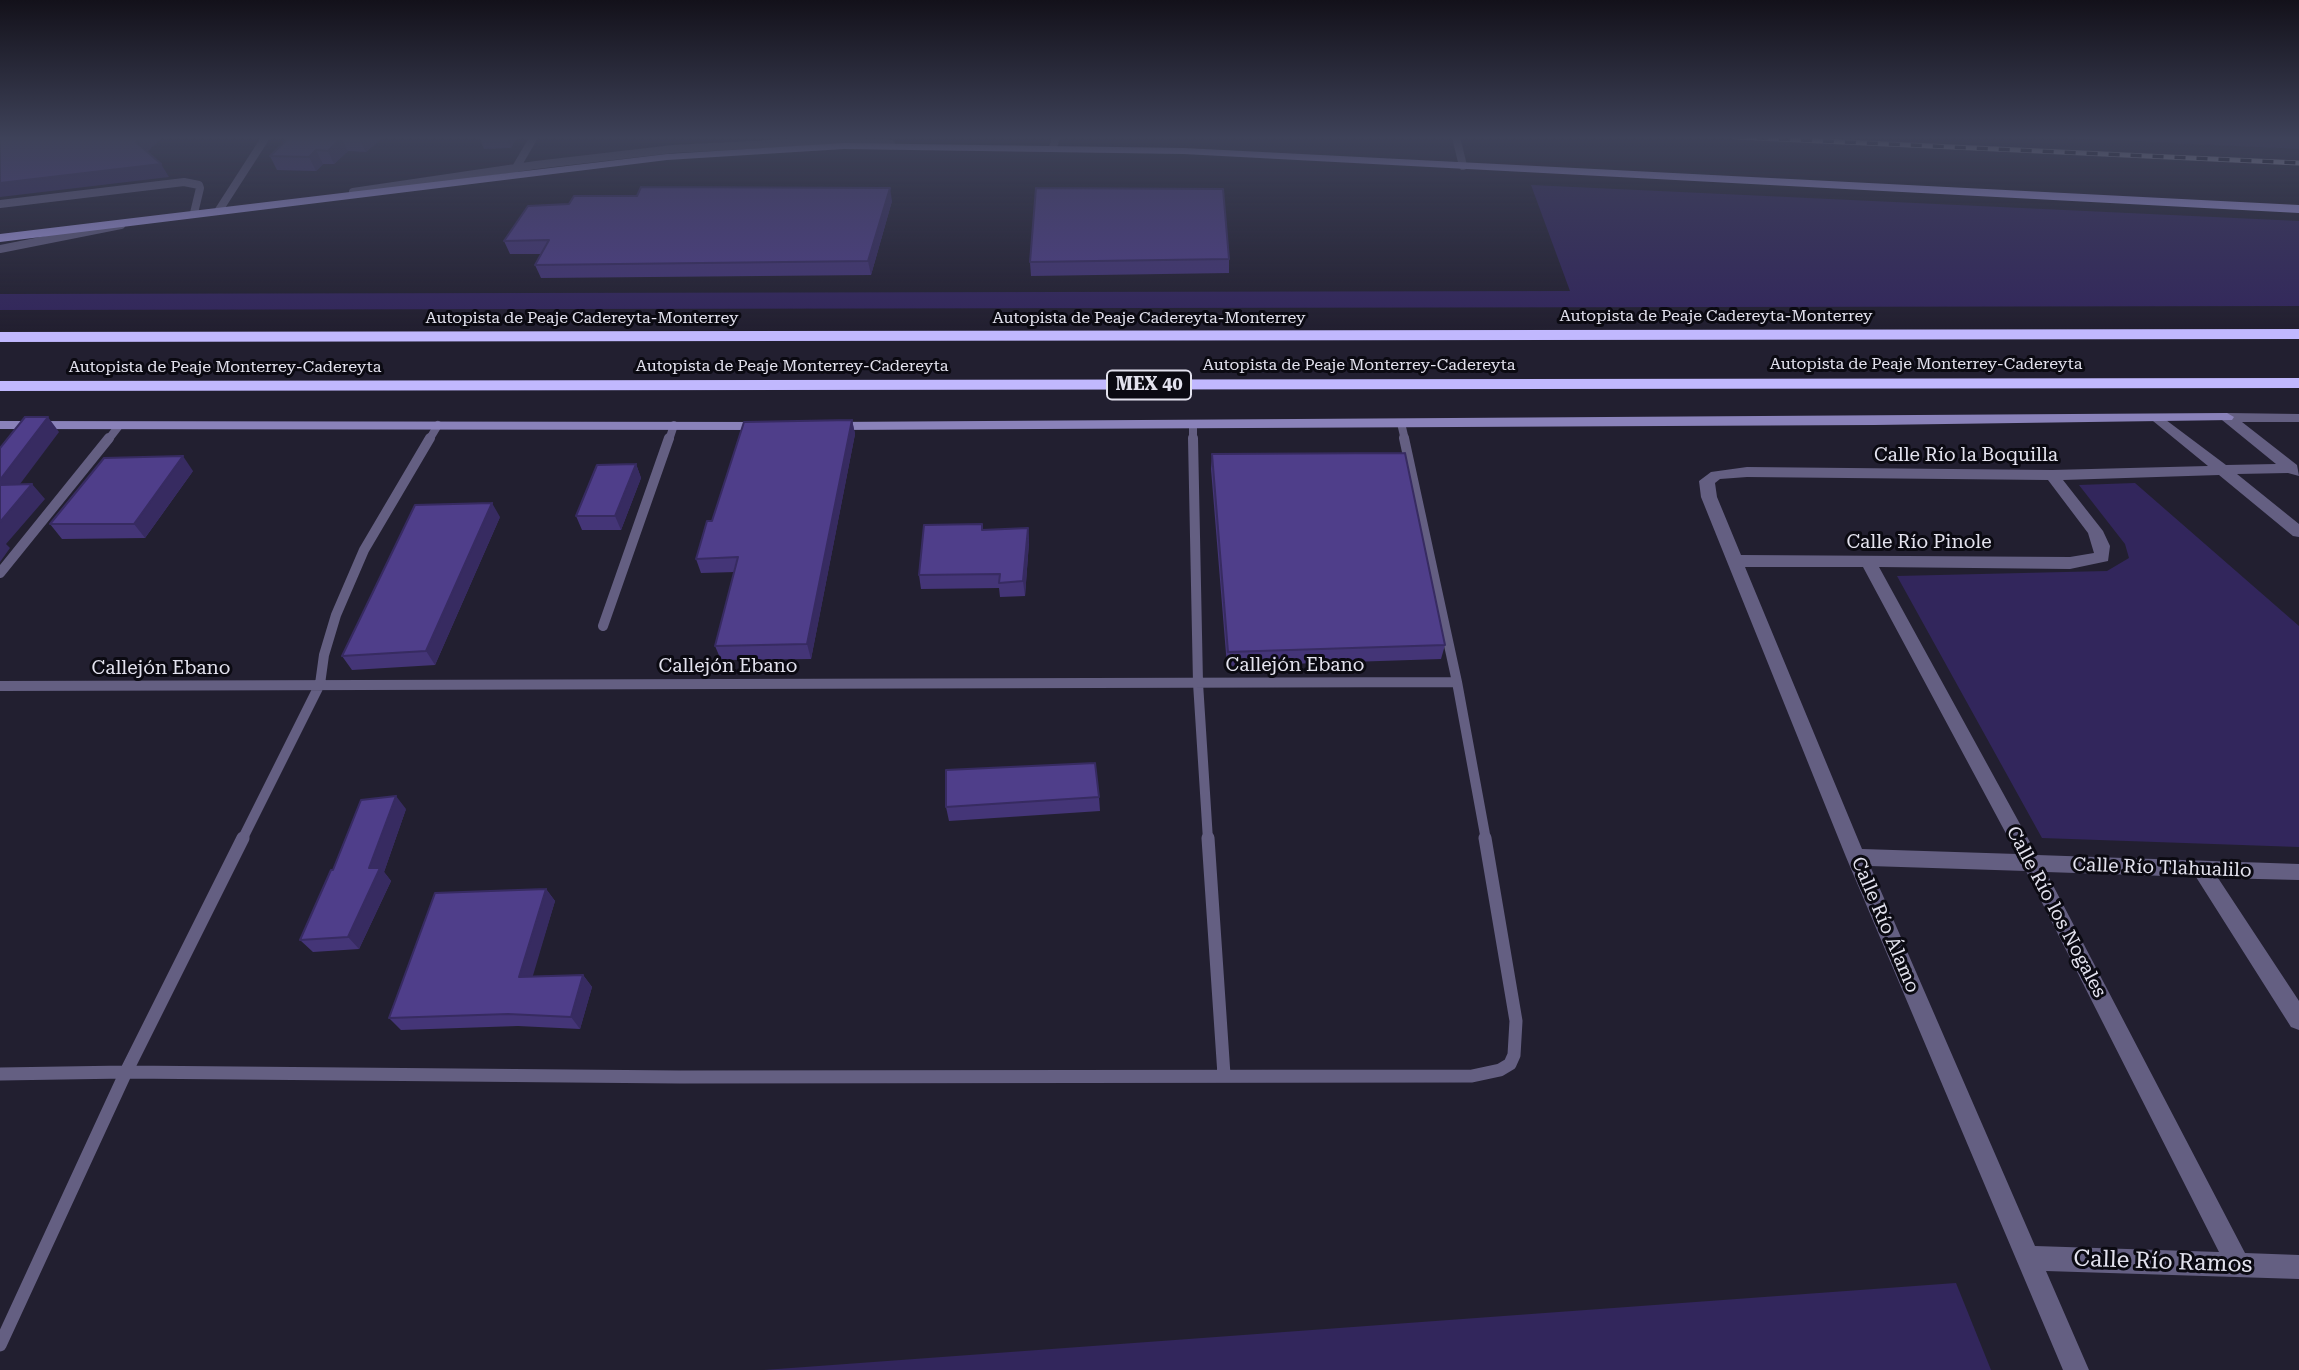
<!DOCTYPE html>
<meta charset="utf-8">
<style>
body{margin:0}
canvas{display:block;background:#221f30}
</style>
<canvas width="2299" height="1370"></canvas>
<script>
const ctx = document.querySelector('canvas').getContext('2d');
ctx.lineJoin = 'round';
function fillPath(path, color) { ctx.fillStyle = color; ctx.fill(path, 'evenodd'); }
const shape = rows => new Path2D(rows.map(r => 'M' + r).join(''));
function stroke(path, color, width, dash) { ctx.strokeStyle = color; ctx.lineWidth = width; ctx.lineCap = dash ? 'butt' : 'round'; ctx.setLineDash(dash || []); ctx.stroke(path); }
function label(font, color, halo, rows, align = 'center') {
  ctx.font = font + ' "Roboto Serif",serif'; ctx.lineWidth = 6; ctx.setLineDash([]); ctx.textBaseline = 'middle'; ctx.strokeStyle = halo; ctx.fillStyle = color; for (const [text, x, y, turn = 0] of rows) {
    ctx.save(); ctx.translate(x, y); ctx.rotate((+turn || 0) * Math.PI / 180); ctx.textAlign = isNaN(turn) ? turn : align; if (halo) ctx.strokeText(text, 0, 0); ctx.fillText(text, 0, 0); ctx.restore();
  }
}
const green = shape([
 [2047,137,2299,137,2299,149],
 [1531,185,2299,221,2299,306,0,310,0,294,1570,291],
 [2135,483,2299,626,2299,847,2042,838,1897,576,2107,571,2129,558,2125,544,2079,485],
 [1956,1283,1991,1370,764,1370]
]);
const laneFar2 = shape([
 [1456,137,1463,166],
 [1053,148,1056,137],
 [514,171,534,137],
 [353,192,536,165,673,149,825,141,891,144],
 [0,204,184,182,199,185,200,188,194,213],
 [219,210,266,137],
 [0,249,121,225],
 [1401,423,1405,440],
 [1193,426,1193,440],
 [108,440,118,427],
 [429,440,438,425],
 [669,440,674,425]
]);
const laneFar1 = shape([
 [1193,438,1198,683,1208,840],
 [1404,438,1457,682,1486,840],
 [0,573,109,438],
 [603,626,669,438],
 [0,686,1457,682],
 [242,840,320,684,324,655,336,615,364,550,430,438]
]);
const lane = shape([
 [1208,838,1224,1075],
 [0,1074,126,1072,680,1077,1472,1076,1500,1070,1510,1064,1514,1055,1516,1021,1485,838],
 [0,1345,126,1072,243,838]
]);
const street = shape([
 [2227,413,2299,414,2299,422,2242,422,2297,465,2299,476,2288,473,2237,474,2299,524,2299,537,2293,536,2219,475,2063,480,2103,531,2110,546,2108,561,2070,569,1879,567,2037,855,2299,864,2299,880,2218,878,2299,1001,2299,1030,2291,1027,2196,877,2046,872,2245,1253,2299,1255,2299,1279,2046,1271,2089,1370,2063,1370,1846,857,1701,497,1699,481,1711,472,1747,467,2052,470,2208,466,2153,421,2151,418,2158,414,2226,465,2276,464,2222,420,2220,417,2227,413],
 [1747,477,2048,480,2088,533,2094,553,2070,557,1741,555,1717,497,1715,483,1720,479,1747,477],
 [1745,567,1863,567,2017,854,1862,849,1745,567],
 [1870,866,2026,871,2219,1252,2035,1246,1870,866]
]);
const secondary = shape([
 [2227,413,2234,417,2232,420,1874,425,831,430,824,426,831,422,2227,413],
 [0,421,764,422,771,426,764,430,0,429,0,421]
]);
const primary = shape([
 [844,143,1184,148,2299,205,2299,213,1184,154,844,149,667,160,0,242,0,234,667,154,844,143]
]);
const highway = shape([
 [2299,329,2299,339,0,342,0,332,2299,329],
 [2299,378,2299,388,0,391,0,381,2299,378]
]);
const rail = shape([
 [1735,137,2299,163]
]);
const wall = shape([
 [290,137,383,137,366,152,348,151,334,164,323,164,316,171,277,170,270,156],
 [479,137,517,137,511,148,484,149],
 [892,201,871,275,541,278,535,265,541,254,510,254,504,241],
 [1229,259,1229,273,1031,276,1030,262],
 [852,420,855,434,811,659,721,660,715,646,735,572,701,573,696,559,712,521],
 [1212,454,1445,645,1441,659,1227,666,1211,469],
 [636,464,641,478,621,530,582,530,576,516],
 [193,471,145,538,62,539,50,524],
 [500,517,435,665,352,670,342,656],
 [982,524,983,530,1028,528,1029,542,1025,596,1000,597,999,588,921,589,919,575],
 [1099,797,1100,811,949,821,946,807],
 [406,809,384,872,391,881,359,949,313,952,300,940],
 [546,889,555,901,532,976,583,975,592,987,580,1029,518,1026,401,1030,389,1018]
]);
const shadedWall = shape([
 [141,137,163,137,144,155,136,142],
 [361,137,383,137,366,152,359,138],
 [507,137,517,137,511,148],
 [341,138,348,151,334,164,328,151],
 [316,150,323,164,316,171,309,157],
 [161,164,169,177,0,197,0,183],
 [890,188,892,201,871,275,868,261],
 [48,417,59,432,8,500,0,490,0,480],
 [852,420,855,434,811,659,807,644],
 [183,456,193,471,145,538,134,524],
 [636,464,641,478,621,530,615,516],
 [32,484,45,499,6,544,10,548,0,562,0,522],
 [492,503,500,517,435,665,426,651],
 [1028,528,1029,542,1025,596,1023,581],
 [396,796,406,809,384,872,391,881,359,949,348,937,369,868],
 [546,889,555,901,529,989,519,977],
 [583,975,592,987,580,1029,571,1017]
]);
const building = shape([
 [0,137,141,137,136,142,161,164,0,183,0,137],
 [290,137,361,137,359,138,341,138,328,151,316,150,309,157,270,156,290,137],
 [641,187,890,188,868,261,535,265,549,240,504,241,528,206,569,204,574,196,637,196,641,187],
 [1036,188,1223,189,1229,259,1030,262,1036,188],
 [25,417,48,417,0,480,0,448,25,417],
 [852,420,807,644,715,646,738,557,696,559,707,521,712,521,744,422,852,420],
 [1405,453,1445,645,1228,652,1212,454,1405,453],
 [183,456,134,524,50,524,104,458,183,456],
 [636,464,615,516,576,516,597,465,636,464],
 [32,484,0,522,0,485,32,484],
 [492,503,426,651,342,656,415,505,492,503],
 [982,524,982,530,1028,528,1023,581,999,583,1000,574,919,575,924,525,982,524],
 [1095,763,1099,797,946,807,946,770,1095,763],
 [396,796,369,868,380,868,348,937,300,940,331,870,333,870,361,800,396,796],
 [546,889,519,977,583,975,571,1017,508,1014,389,1018,435,893,546,889]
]);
const farStreetnames = [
 ["Autopista de Peaje Cadereyta-Monterrey",1716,316],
 ["Autopista de Peaje Cadereyta-Monterrey",582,318],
 ["Autopista de Peaje Cadereyta-Monterrey",1149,318],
 ["Autopista de Peaje Monterrey-Cadereyta",1926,364],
 ["Autopista de Peaje Monterrey-Cadereyta",1359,365],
 ["Autopista de Peaje Monterrey-Cadereyta",792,366],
 ["Autopista de Peaje Monterrey-Cadereyta",225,367]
];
const shields = [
 [1149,385,84]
];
const shieldNames = [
 ["MEX 40",1149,385]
];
const streetNames = [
 ["Calle Río la Boquilla",1966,455],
 ["Calle Río Pinole",1919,542],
 ["Callejón Ebano",1295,665],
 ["Callejón Ebano",728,666],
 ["Callejón Ebano",161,668],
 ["Calle Río Tlahualilo",2162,868,2],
 ["Calle Río los Nogales",2056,912,62],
 ["Calle Río Álamo",1885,925,67]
];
const nearStreetnames = [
 ["Calle Río Ramos",2163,1262,2]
];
fillPath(green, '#32265c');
stroke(laneFar2, '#645f82', 8);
stroke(laneFar1, '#645f82', 10);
stroke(lane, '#645f82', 13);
fillPath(street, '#645f82');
fillPath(secondary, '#8a82ba');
fillPath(primary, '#a79ce5');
fillPath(highway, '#c1b8fe');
stroke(rail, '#c7c6d3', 5);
stroke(rail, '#0b0a12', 3.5, [11]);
fillPath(wall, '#443577');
fillPath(shadedWall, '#372b61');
fillPath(building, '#4f3e8a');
stroke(building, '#372b61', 2);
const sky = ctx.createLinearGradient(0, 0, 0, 329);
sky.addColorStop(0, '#13111a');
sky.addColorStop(0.42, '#3e4259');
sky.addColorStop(1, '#3e425900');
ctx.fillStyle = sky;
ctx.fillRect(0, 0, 2299, 329);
label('16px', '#e3e2ee', '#0b0a12', farStreetnames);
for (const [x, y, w] of shields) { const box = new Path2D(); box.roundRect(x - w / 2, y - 14.5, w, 29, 5); ctx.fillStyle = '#0b0a12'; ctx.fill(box); stroke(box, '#e3e2ee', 2); }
label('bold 18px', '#e3e2ee', null, shieldNames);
label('19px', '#e3e2ee', '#0b0a12', streetNames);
label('23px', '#e3e2ee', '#0b0a12', nearStreetnames);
</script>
